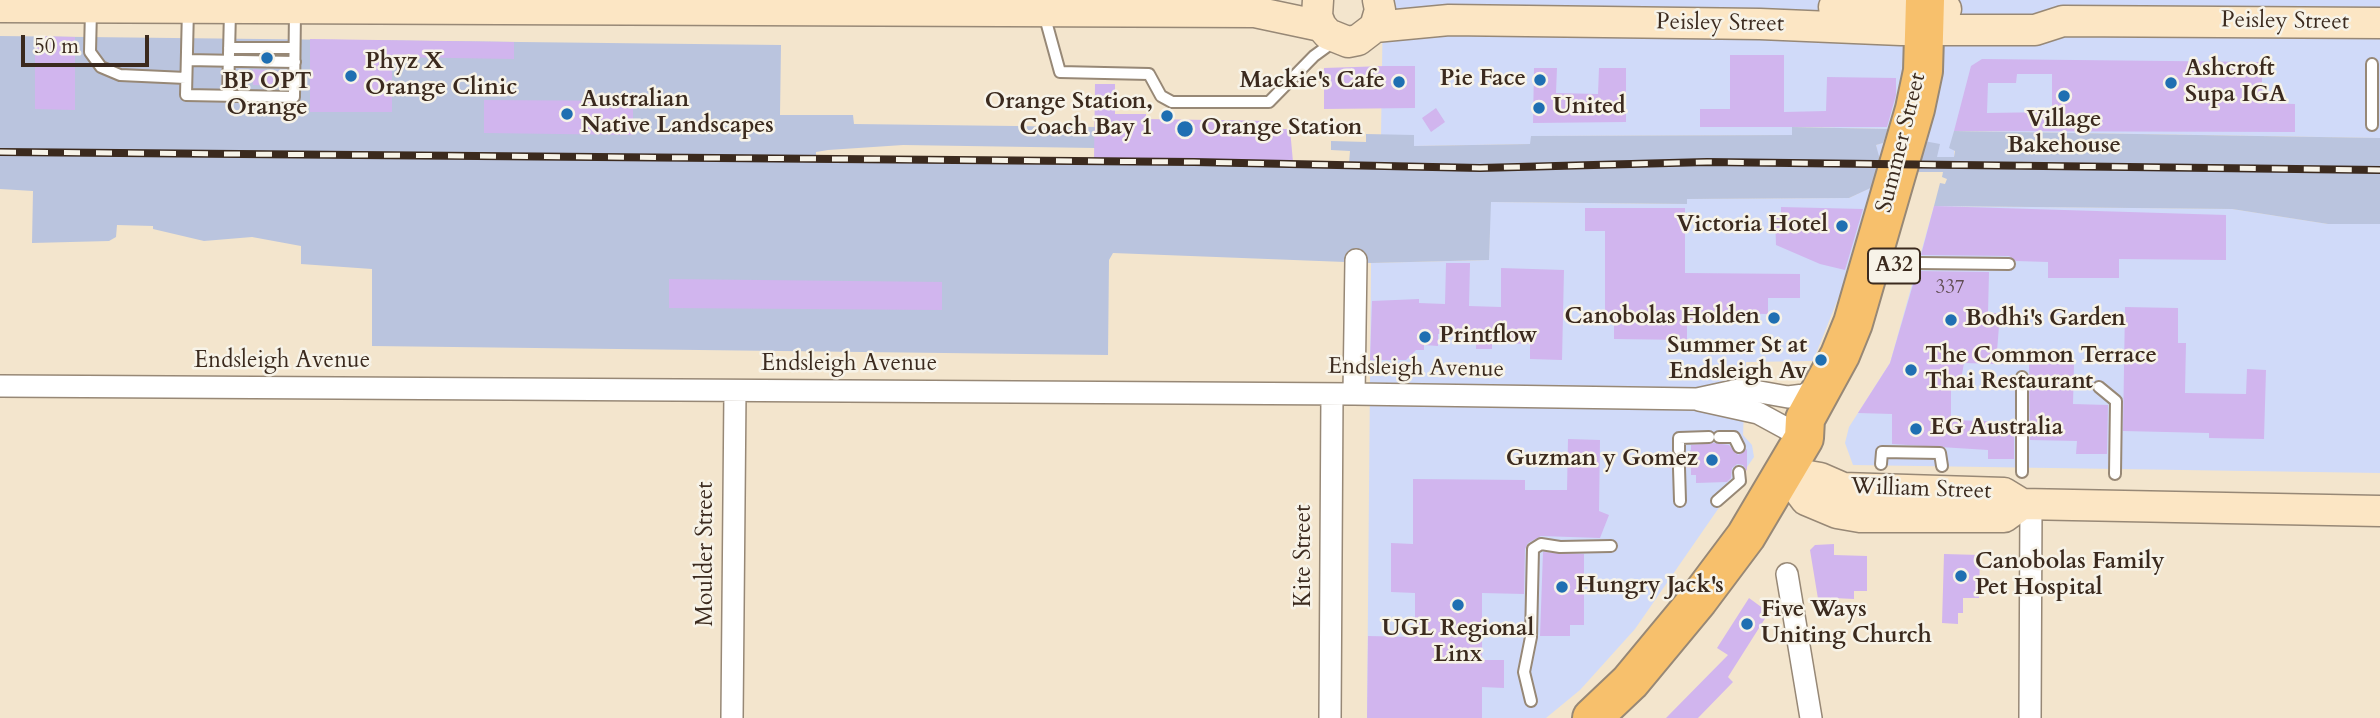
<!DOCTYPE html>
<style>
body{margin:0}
#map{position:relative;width:2380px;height:718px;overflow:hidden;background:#f3e5cd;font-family:Cardo,serif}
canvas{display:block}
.scale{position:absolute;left:21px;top:35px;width:128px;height:32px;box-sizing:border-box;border:4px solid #3b2a1e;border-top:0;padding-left:9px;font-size:21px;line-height:24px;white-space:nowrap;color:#3b2a1e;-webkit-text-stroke:5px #f7f3e8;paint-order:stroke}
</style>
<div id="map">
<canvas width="2380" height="718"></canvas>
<div class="scale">50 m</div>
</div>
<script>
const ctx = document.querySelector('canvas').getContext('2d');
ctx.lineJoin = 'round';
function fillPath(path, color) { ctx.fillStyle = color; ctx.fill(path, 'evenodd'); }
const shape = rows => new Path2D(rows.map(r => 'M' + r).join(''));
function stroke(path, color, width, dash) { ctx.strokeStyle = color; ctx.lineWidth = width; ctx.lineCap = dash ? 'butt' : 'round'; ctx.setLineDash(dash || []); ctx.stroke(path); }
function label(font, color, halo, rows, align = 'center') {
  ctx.font = font + ' Cardo,serif'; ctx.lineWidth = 5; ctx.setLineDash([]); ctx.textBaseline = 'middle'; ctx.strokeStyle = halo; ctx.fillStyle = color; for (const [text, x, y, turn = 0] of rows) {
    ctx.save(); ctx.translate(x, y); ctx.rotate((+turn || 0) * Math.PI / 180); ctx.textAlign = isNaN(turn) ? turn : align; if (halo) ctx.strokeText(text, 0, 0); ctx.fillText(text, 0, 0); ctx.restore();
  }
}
const built = shape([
 [1383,0,2380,0,2380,138,1955,131,1954,157,1879,160,1876,145,1883,143,1887,129,1792,127,1793,135,1531,136,1531,144,1414,146,1414,135,1381,136],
 [1872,187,1850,269,1813,361,1746,362,1743,435,1752,445,1754,457,1635,629,1580,690,1546,718,1367,718,1371,263,1489,260,1490,202,1686,204,1687,199,1849,198],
 [1934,206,2232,209,2328,224,2380,224,2380,473,1853,465,1845,443,1849,427,1890,363]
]);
const industrial = shape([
 [0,36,781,45,780,115,853,115,854,124,1095,127,1095,148,903,145,828,150,816,152,816,158,1349,163,1350,151,1331,150,1331,141,1366,142,1366,134,1414,135,1414,146,1530,144,1531,136,1792,135,1792,127,1888,129,1883,143,1876,145,1880,160,1888,160,1924,141,1940,144,1937,157,1954,157,1955,151,1949,148,1954,131,2380,138,2380,224,2328,224,2232,209,1934,206,1940,183,1945,184,1947,179,1942,177,1943,172,1905,172,1849,198,1687,199,1687,204,1491,202,1489,260,1371,263,1113,253,1109,260,1108,355,372,346,372,269,301,264,301,246,252,237,204,241,153,229,153,226,117,225,116,237,109,241,32,243,33,191,0,189]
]);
const building = shape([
 [35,36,75,37,75,110,35,109],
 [310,39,514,42,514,59,392,57,392,112,310,112],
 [1730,55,1784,55,1784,112,1826,111,1827,77,1896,78,1896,95,1887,127,1700,127,1700,109,1730,109],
 [1982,59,2262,62,2262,103,2295,104,2295,132,1954,131,1971,66],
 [2017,74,2052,74,2052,112,1987,113,1988,83,2016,83],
 [1385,66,1415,66,1415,108,1324,109,1324,68],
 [1534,68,1557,68,1556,93,1598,94,1599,68,1626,68,1626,122,1533,123],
 [253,69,283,72,282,86,253,85],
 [1095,84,1115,84,1115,114,1146,114,1146,119,1273,121,1273,129,1290,129,1293,162,1094,160],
 [484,100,633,101,633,135,484,133],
 [1436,108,1445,122,1431,132,1422,118],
 [1934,206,2226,215,2226,260,2119,259,2119,278,2048,278,2048,262,2016,261,2009,256,1921,255],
 [1781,207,1863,209,1845,270,1820,264,1776,245,1775,216,1781,215],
 [1585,208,1685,208,1685,273,1800,274,1800,298,1768,298,1768,314,1712,313,1712,320,1687,320,1687,340,1614,339,1614,317,1605,317,1605,231,1585,231],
 [1446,263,1470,263,1469,306,1501,307,1501,268,1564,270,1562,360,1530,359,1530,344,1492,343,1492,349,1476,349,1476,334,1438,334,1438,346,1424,345,1424,350,1416,350,1406,360,1370,360,1372,301,1419,299,1419,303,1445,304],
 [1917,271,1989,272,1988,313,2000,313,1996,364,1964,363,1961,380,1951,379,1951,420,2014,422,2014,459,1988,459,1988,450,1892,444,1892,414,1858,413,1890,363],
 [669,279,942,282,942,310,669,308],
 [2125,307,2178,308,2178,343,2186,343,2185,393,2246,394,2247,369,2266,370,2264,439,2209,438,2209,433,2123,431],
 [2029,363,2074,363,2073,404,2108,405,2107,454,2076,454,2077,441,2030,440],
 [1568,439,1600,440,1599,511,1609,515,1600,538,1541,536,1528,543,1525,549,1524,594,1482,593,1482,660,1504,660,1504,688,1482,687,1482,718,1367,718,1368,636,1415,637,1415,593,1391,592,1391,543,1413,544,1413,479,1525,480,1525,490,1567,490],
 [1714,443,1729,445,1738,455,1747,449,1747,471,1743,465,1737,464,1732,468,1731,478,1727,482,1696,483,1696,475,1691,475,1691,468,1687,468,1682,461,1675,461,1671,468,1667,468,1667,451,1680,458,1691,450,1691,445],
 [1834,544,1834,555,1867,556,1867,591,1854,591,1854,599,1834,598,1834,608,1820,611,1810,550,1815,545],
 [1543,552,1584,554,1584,625,1570,625,1570,636,1540,636],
 [1944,554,1980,555,1979,598,1963,598,1963,613,1958,613,1958,624,1942,623],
 [1749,598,1764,609,1761,614,1766,617,1728,677,1733,682,1698,718,1666,718,1728,655,1717,648]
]);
const lane = shape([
 [188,8,186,95,294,97,295,11],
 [91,10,90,52,101,67,120,75,186,78],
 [1044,14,1060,72,1149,74,1161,96,1172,102,1269,102,1314,56,1336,40],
 [229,48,294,48],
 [187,60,295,62],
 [228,96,230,11],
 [2372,125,2372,64],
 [1918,263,2009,264],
 [2022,377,2022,472],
 [2099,387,2116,401,2115,474],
 [1719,437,1734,437,1739,447],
 [1679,450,1679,438,1709,437],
 [1881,464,1882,452,1940,453,1942,466],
 [1679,468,1680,501],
 [1717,501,1740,481,1739,472],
 [1531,701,1524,672,1531,637,1533,549,1541,544,1560,547,1611,546]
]);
const street = shape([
 [0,386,1354,394,1697,399,1743,389,1788,397,1804,395,1820,386],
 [1354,394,1356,260],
 [1699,400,1758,413,1804,438],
 [1787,574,1811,718],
 [732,718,735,391],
 [1330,718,1332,394],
 [2030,718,2031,504]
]);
const secondary = shape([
 [1318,0,1317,16,1321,26,1328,34,1348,42,1358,40,1375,27,1380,10,1378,0],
 [0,7,1255,12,1321,26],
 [1834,7,1946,9],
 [1375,27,1449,20,1760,24,1901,30,2035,30,2063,21,2380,23],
 [1785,472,1820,478,1843,488,2004,493,2022,504,2380,511],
 [1785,472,1806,500,1837,513,1860,517,2004,517,2022,504]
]);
const highway = shape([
 [1592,718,1630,682,1698,600,1746,536,1804,438,1805,419,1840,355,1853,323,1915,109,1923,71,1925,0]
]);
const rail = shape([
 [0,152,1194,162,1480,168,1707,162,2380,170]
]);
const markers = [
 [267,58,7,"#1f6fb2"],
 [351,76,7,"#1f6fb2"],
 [1540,80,7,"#1f6fb2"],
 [1399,82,7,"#1f6fb2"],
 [2171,83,7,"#1f6fb2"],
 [2064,96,7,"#1f6fb2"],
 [1539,108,7,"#1f6fb2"],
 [567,114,7,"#1f6fb2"],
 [1167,116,7,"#1f6fb2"],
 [1185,129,9,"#1f6fb2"],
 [1842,226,7,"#1f6fb2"],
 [1774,318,7,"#1f6fb2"],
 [1951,320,7,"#1f6fb2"],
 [1425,337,7,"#1f6fb2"],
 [1821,360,7,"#1f6fb2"],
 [1911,370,7,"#1f6fb2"],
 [1916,429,7,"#1f6fb2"],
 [1712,460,7,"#1f6fb2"],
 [1961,576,7,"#1f6fb2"],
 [1562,587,7,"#1f6fb2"],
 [1458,605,7,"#1f6fb2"],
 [1747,624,7,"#1f6fb2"]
];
const numberNames = [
 ["337",1950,289]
];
const shields = [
 [1894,266,52]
];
const shieldNames = [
 ["A32",1894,266]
];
const streetNames = [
 ["Peisley Street",2285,22,1],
 ["Peisley Street",1720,24,1],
 ["Summer Street",1902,143,-76],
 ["Endsleigh Avenue",282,362],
 ["Endsleigh Avenue",849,365],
 ["Endsleigh Avenue",1416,369,1],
 ["William Street",1921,490,2],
 ["Moulder Street",707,554,-90],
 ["Kite Street",1305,556,-90]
];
const poiNames = [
 ["Phyz X",365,63],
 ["Orange Clinic",365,89],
 ["Ashcroft",2185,70],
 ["Supa IGA",2185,96],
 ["Pie Face",1526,80,"right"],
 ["Mackie's Cafe",1385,82,"right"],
 ["BP OPT",267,83,"center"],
 ["Orange",267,109,"center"],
 ["Australian",581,101],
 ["Native Landscapes",581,127],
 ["Orange Station,",1153,103,"right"],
 ["Coach Bay 1",1153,129,"right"],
 ["United",1553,108],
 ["Village",2064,121,"center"],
 ["Bakehouse",2064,147,"center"],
 ["Orange Station",1201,129],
 ["Victoria Hotel",1828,226,"right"],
 ["Canobolas Holden",1760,318,"right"],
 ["Bodhi's Garden",1965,320],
 ["Printflow",1439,337],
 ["Summer St at",1807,347,"right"],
 ["Endsleigh Av",1807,373,"right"],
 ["The Common Terrace",1925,357],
 ["Thai Restaurant",1925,383],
 ["EG Australia",1930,429],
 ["Guzman y Gomez",1698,460,"right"],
 ["Canobolas Family",1975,563],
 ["Pet Hospital",1975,589],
 ["Hungry Jack's",1576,587],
 ["Five Ways",1761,611],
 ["Uniting Church",1761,637],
 ["UGL Regional",1458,630,"center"],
 ["Linx",1458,656,"center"]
];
fillPath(built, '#d0daf9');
fillPath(industrial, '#bac4de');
fillPath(building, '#d1b5ee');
stroke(lane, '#978876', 14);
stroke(street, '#978876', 24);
stroke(secondary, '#978876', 33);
stroke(highway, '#978876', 42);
stroke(lane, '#fff', 10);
stroke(street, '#fff', 21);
stroke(secondary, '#fce6c4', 30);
stroke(highway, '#f7c06c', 38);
stroke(rail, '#3b2a1e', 8);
stroke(rail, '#f7f3e8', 5, [16]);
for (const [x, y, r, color] of markers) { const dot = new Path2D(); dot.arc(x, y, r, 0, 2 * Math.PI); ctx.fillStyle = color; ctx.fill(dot); stroke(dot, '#f7f3e8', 2.5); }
label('19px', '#604d52', null, numberNames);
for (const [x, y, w] of shields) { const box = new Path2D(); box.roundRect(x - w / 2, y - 17.5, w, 35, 5); ctx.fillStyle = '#f7f3e8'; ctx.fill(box); stroke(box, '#3b2a1e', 2); }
label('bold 21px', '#3b2a1e', null, shieldNames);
label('23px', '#3b2a1e', '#f7f3e8', streetNames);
label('bold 23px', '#3b2a1e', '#f7f3e8', poiNames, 'left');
</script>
